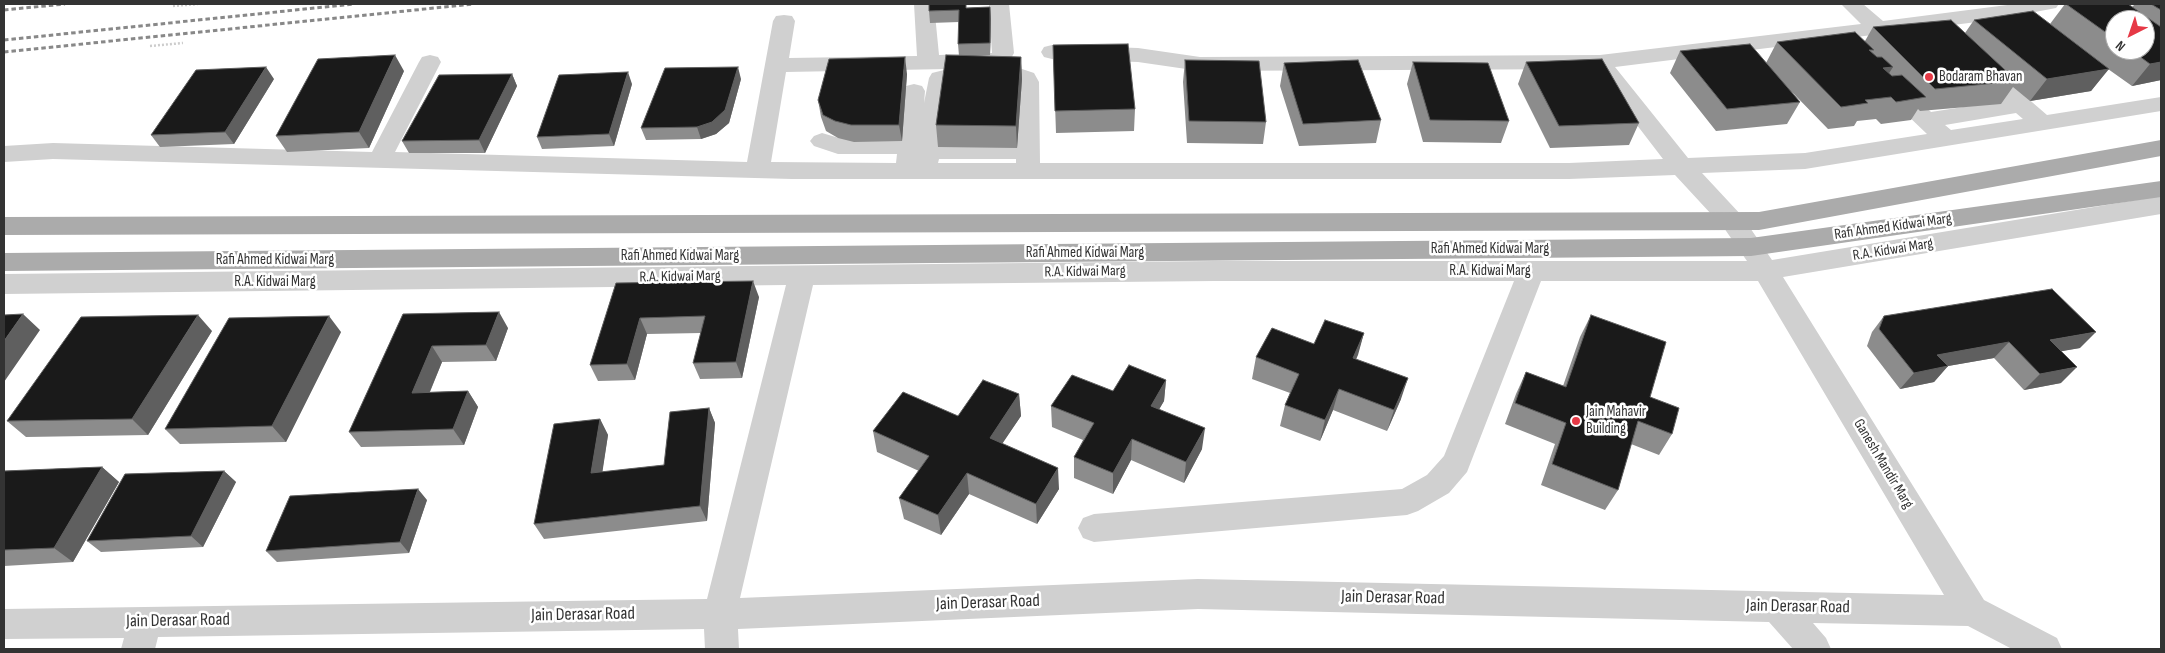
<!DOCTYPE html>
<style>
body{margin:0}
#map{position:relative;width:2165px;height:653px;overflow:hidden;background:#fff;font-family:"Sofia Sans Condensed",sans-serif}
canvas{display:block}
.frame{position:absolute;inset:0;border:5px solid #333;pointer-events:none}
.north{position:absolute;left:2105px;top:10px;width:50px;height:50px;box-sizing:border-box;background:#fff;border:1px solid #adadad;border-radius:50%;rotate:221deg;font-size:14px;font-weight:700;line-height:20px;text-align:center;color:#333}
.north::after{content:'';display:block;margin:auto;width:18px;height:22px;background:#e63946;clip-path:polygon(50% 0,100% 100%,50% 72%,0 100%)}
</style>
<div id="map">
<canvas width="2165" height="653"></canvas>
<div class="frame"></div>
<div class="north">N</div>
</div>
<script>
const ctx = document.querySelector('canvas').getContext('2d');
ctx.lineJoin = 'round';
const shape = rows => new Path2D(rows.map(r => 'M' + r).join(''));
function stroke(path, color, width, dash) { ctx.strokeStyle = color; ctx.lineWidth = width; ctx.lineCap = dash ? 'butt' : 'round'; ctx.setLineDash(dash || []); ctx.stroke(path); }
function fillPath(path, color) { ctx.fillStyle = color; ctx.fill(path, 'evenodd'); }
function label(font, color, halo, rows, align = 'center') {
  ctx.font = font + ' "Sofia Sans Condensed",sans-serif'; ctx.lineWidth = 5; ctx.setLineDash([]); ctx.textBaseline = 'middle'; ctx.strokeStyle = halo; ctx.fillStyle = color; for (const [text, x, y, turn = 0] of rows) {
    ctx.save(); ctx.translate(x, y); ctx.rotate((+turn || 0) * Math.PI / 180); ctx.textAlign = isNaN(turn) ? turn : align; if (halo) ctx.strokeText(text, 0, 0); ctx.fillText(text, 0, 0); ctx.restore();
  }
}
const path = shape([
 [173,6,198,4],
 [150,46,183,43]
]);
const minor = shape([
 [914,4,934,4,939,55,992,53,989,4,1009,4,1014,53,1009,62,992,68,961,68,1022,69,1034,73,1039,82,1040,163,1569,163,1663,159,1594,69,1200,71,1138,62,1052,59,1044,57,1041,52,1044,47,1052,45,1138,48,1200,57,1600,55,1861,24,1841,4,1863,4,1883,21,2015,4,2059,4,2056,8,1993,20,1615,67,1688,158,1805,153,1927,134,1881,90,1878,85,1881,80,1889,78,1897,80,1931,112,2002,101,1970,70,1973,65,1981,63,1989,65,2047,115,2161,97,2161,111,1805,169,1702,173,1742,216,1772,260,2161,196,2161,214,1783,277,1984,600,2057,638,2062,649,2012,649,1968,626,1813,623,1826,638,1831,649,1793,649,1769,622,1198,609,738,629,739,649,705,649,704,629,158,637,155,649,121,649,124,638,4,639,4,609,707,599,786,285,4,294,4,274,1214,261,1747,261,1724,228,1675,175,1569,179,792,179,53,159,4,162,4,146,53,143,372,152,419,62,422,57,430,55,438,57,441,62,395,152,747,162,773,21,776,16,784,15,792,16,795,21,789,58,917,56,914,4],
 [948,69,932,73,929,78,924,103,925,91,922,86,914,84,906,86,903,91,898,138,839,138,822,133,814,136,810,141,814,146,838,154,897,154,896,163,771,162,786,72,948,69],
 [951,82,1017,83,1016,143,941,143,951,82],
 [2016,113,2023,119,1951,130,1945,125,2016,113],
 [939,159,1016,159,1016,163,938,163,939,159],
 [1214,281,1514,281,1444,456,1427,475,1402,489,1094,514,1083,518,1078,528,1083,538,1094,542,1407,515,1418,511,1449,493,1467,472,1541,281,1758,281,1944,595,1198,579,740,598,813,285,1214,281]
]);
const major = shape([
 [2161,140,2161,156,1759,230,4,235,4,217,1759,212,2161,140],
 [2161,181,2161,197,1751,256,4,271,4,253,1751,238,2161,181]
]);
const rail = shape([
 [4,10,65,4],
 [4,40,354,4],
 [4,52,474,4]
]);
const wall = shape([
 [2065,4,2128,4,2132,7,2135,4,2161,4,2161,80,2132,86,2108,69,2091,91,2030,101,2013,87,2001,104,1920,111,1918,109,1911,120,1881,124,1876,119,1857,121,1854,126,1828,129,1791,91,1800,102,1787,124,1716,131,1670,73,1680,51,1766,63,1777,42,1865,41,1873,27,1965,33,1974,20,2050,24],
 [2115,20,2145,50,2115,50],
 [990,7,991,19,990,55,962,56,1021,57,1022,79,1017,148,938,147,936,125,959,56,958,44,959,22,930,23,929,11,968,8],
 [1053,45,1135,109,1134,131,1056,133],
 [1185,60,1266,122,1263,144,1187,143,1183,82],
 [1413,62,1509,121,1501,143,1423,142,1407,84],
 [1526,62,1639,123,1629,145,1550,148,1518,84],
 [1284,63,1381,120,1376,143,1299,146,1280,86],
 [404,71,369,148,287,152,276,136],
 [512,74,517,86,485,153,409,153,402,141],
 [907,74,902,141,854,142,838,138,826,131,821,117,818,100],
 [274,79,234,144,160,147,151,135],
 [741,79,729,123,716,134,701,139,646,140,641,128],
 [632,84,614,146,542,149,537,137],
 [616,283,759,297,742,378,700,379,693,363,701,333,647,334,635,380,598,381,590,365],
 [403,314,508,328,496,361,442,362,430,392,468,391,478,407,464,445,361,447,349,432],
 [1591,315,1650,397,1672,434,1659,455,1631,444,1618,490,1605,510,1541,485,1555,444,1505,424,1516,394,1526,372,1563,386,1580,337],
 [1884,316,2080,348,2061,351,2061,383,2024,390,1994,358,1948,366,1934,382,1900,389,1867,346,1872,332],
 [212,331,148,435,26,437,7,421],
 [341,332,286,442,180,444,165,429],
 [1364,333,1356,359,1401,399,1387,431,1333,410,1320,441,1280,426,1285,405,1290,393,1252,379,1256,357],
 [1166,380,1164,401,1159,409,1202,449,1184,483,1131,460,1113,494,1074,478,1074,457,1083,440,1052,427,1051,406,1113,391],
 [1019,394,1021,416,1002,443,1059,489,1037,524,969,494,941,535,904,519,899,498,919,471,877,452,873,431,958,416],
 [709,408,715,423,707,521,544,539,534,524,600,419,608,435,602,472,664,465],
 [102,467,119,482,73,562,4,566,4,471],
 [224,471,236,482,203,547,101,552,87,541],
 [427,500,409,553,277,562,266,551]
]);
const shadedWall = shape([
 [990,7,991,19,990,55],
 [395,55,404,71,369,148,359,132],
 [905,57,907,74,902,141,899,125],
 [1021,57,1022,79,1017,148,1016,126],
 [2161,62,2161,80,2132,86,2150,64],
 [266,67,274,79,234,144,225,132],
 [738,67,741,79,729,123,716,134,701,139,697,127],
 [1893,67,1879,89,1883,68],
 [2109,69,2091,91,2030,101,2047,79],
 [628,72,632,84,614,146,609,134],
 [512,74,517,86,485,153,479,140],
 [753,281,759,297,742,378,736,362],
 [499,312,508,328,496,361,486,345],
 [23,314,40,330,4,382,4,341],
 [198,315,212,331,148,435,132,419],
 [329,316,341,332,286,442,272,426],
 [640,318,647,334,635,380,627,364],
 [2096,332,2080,348,2035,356,2050,340],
 [1364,333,1358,355,1347,379,1353,358],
 [2009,342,1994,358,1948,366,1934,382,1900,389,1914,373,1937,355],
 [432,346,442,362,423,408,412,393],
 [2077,367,2061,383,2024,390,2040,374],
 [1408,378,1401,399,1387,431,1394,410],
 [1166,380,1164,401,1149,427,1151,406],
 [1339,389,1333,410,1320,441,1325,420],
 [468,391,478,407,464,445,453,429],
 [1019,394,1021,416,992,459,990,438],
 [709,408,715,423,707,521,700,506],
 [600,419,608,435,600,488,591,473],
 [1205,428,1202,449,1184,483,1186,462],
 [1132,439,1131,460,1113,494,1113,473],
 [102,467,119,482,73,562,54,548],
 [1058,468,1059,489,1037,524,1036,504],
 [224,471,236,482,203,547,191,536],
 [967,473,969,494,941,535,938,515],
 [418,489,427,500,409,553,400,542]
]);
const building = shape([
 [929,4,966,4,966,8,990,7,990,43,958,44,959,10,929,11,929,4],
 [2066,4,2128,4,2161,27,2161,62,2150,64,2131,50,2145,50,2145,20,2115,20,2115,39,2066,4],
 [2151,4,2161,4,2161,10,2151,4],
 [2033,11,2109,69,2047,79,1974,20,2033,11],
 [1951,20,2017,81,1935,89,1873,27,1951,20],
 [1855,32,1874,50,1869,50,1877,57,1882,57,1893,67,1883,68,1892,76,1902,75,1926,97,1896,102,1891,97,1865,100,1868,103,1841,107,1777,42,1855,32],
 [1128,44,1135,109,1055,111,1053,45,1128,44],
 [1750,44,1800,102,1727,109,1680,51,1750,44],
 [395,55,359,132,276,136,318,59,395,55],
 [946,55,1021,57,1016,126,936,125,946,55],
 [905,57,899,125,851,125,835,121,823,115,818,100,829,59,905,57],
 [1602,59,1639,123,1559,126,1526,62,1602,59],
 [1185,60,1259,61,1266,122,1189,121,1185,60],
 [1358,60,1381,120,1303,124,1284,63,1358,60],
 [1413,62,1488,63,1509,121,1430,120,1413,62],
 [266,67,225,132,151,135,196,70,266,67],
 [738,67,725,110,712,122,697,127,641,128,665,68,738,67],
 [628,72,609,134,537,137,559,75,628,72],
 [512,74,479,140,402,141,439,75,512,74],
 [753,281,736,362,693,363,705,316,640,318,627,364,590,365,616,283,753,281],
 [2052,289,2096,332,2050,340,2077,367,2040,374,2009,342,1937,355,1948,366,1914,373,1879,329,1884,316,2052,289],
 [499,312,486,345,432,346,412,393,468,391,453,429,349,432,403,314,499,312],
 [23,314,4,341,4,315,23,314],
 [198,315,132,419,7,421,81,317,198,315],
 [1591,315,1666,342,1650,397,1679,408,1672,434,1638,421,1618,490,1552,464,1566,423,1515,403,1526,372,1566,387,1591,315],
 [329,316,272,426,165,429,229,318,329,316],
 [1325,320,1364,333,1353,358,1408,378,1394,410,1339,389,1325,420,1285,405,1299,374,1256,357,1272,328,1314,344,1325,320],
 [1129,365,1166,380,1151,406,1205,428,1186,462,1132,439,1113,473,1074,457,1094,423,1051,406,1072,375,1113,391,1129,365],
 [983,380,1019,394,990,438,1058,468,1036,504,967,473,938,515,899,498,929,456,873,431,903,392,958,416,983,380],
 [709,408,700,506,534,524,554,424,600,419,591,473,664,465,670,412,709,408],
 [102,467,54,548,4,550,4,471,102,467],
 [224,471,191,536,87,541,125,474,224,471],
 [418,489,400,542,266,551,290,496,418,489]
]);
const markers = [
 [1929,77,5,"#e63946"],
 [1576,421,5,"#e63946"]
];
const poiNames = [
 ["Bodaram Bhavan",1939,77],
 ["Jain Mahavir",1586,412],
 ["Building",1586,429]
];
const streetNames = [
 ["Rafi Ahmed Kidwai Marg",1893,227,-8],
 ["Rafi Ahmed Kidwai Marg",1490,249],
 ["R.A. Kidwai Marg",1893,250,-9],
 ["Rafi Ahmed Kidwai Marg",1085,253],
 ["Rafi Ahmed Kidwai Marg",680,256],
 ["Rafi Ahmed Kidwai Marg",275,260],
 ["R.A. Kidwai Marg",1490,271],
 ["R.A. Kidwai Marg",1085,272,-1],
 ["R.A. Kidwai Marg",680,277,-1],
 ["R.A. Kidwai Marg",275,282],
 ["Ganesh Mandir Marg",1883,464,59]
];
const nearStreetnames = [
 ["Jain Derasar Road",1393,598,1],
 ["Jain Derasar Road",988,603,-2],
 ["Jain Derasar Road",1798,607,1],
 ["Jain Derasar Road",583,615,-1],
 ["Jain Derasar Road",178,621,-1]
];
stroke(path, '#cdcdcd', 2.5, [2, 2]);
fillPath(minor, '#d0d0d0');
fillPath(major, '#ababab');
stroke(rail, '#888', 3, [4.5, 3]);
fillPath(wall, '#8c8c8c');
fillPath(shadedWall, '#5f5f5f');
fillPath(building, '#1a1a1a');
stroke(building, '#5f5f5f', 1);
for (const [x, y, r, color] of markers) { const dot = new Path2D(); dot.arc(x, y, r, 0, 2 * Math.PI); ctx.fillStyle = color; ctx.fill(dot); stroke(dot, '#fff', 2); }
label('15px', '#333', '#fff', poiNames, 'left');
label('15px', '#333', '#fff', streetNames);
label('18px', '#333', '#fff', nearStreetnames);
</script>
